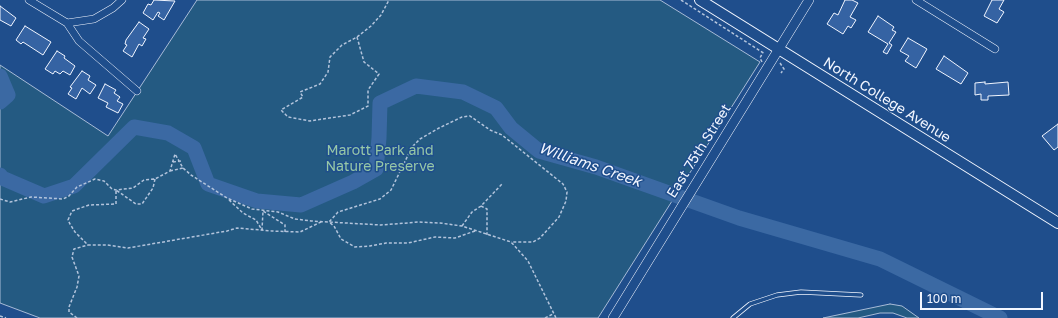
<!DOCTYPE html>
<style>
body{margin:0}
#map{position:relative;width:1058px;height:318px;overflow:hidden;background:#1f4e8c;font-family:"Golos Text",sans-serif}
canvas{display:block}
.scale{position:absolute;left:920px;top:292px;width:123px;height:18px;box-sizing:border-box;border:2px solid #f2f6ff;border-top:0;padding-left:5px;font-size:12px;line-height:14px;white-space:nowrap;color:#f2f6ff;-webkit-text-stroke:3px #1f4e8c;paint-order:stroke}
</style>
<div id="map">
<canvas width="1058" height="318"></canvas>
<div class="scale">100 m</div>
</div>
<script>
const ctx = document.querySelector('canvas').getContext('2d');
ctx.lineJoin = 'round';
function fillPath(path, color) { ctx.fillStyle = color; ctx.fill(path, 'evenodd'); }
const shape = rows => new Path2D(rows.map(r => 'M' + r).join(''));
function stroke(path, color, width, dash) { ctx.strokeStyle = color; ctx.lineWidth = width; ctx.lineCap = dash ? 'butt' : 'round'; ctx.setLineDash(dash || []); ctx.stroke(path); }
function label(font, color, halo, rows, align = 'center') {
  ctx.font = font + ' "Golos Text",sans-serif'; ctx.lineWidth = 3; ctx.setLineDash([]); ctx.textBaseline = 'middle'; ctx.strokeStyle = halo; ctx.fillStyle = color; for (const [text, x, y, turn = 0] of rows) {
    ctx.save(); ctx.translate(x, y); ctx.rotate((+turn || 0) * Math.PI / 180); ctx.textAlign = isNaN(turn) ? turn : align; if (halo) ctx.strokeText(text, 0, 0); ctx.fillText(text, 0, 0); ctx.restore();
  }
}
const green = shape([
 [197,0,660,0,760,62,598,318,40,318,0,303,0,65,108,136,197,0],
 [890,304,902,306,919,318,907,318,893,313,880,313,858,318,823,318,890,304]
]);
const river = shape([
 [0,76,8,95,0,102],
 [0,175,2,178,44,196,74,186,134,127,168,133,194,148,208,184,257,201,301,205,353,182,376,169,379,138,380,103,416,86,463,92,496,108,511,128,539,151,596,167,739,218,880,259,1000,318]
]);
const building = shape([
 [154,0,175,1,164,20,158,16,160,13,158,12,153,20,143,13,148,4,151,5,154,0],
 [845,0,852,0,858,3,850,17,856,20,851,28,848,26,843,34,827,24,834,13,838,15,845,0],
 [992,0,1004,0,999,9,1004,12,997,23,984,16,992,0],
 [0,6,16,18,11,26,0,20,0,6],
 [878,16,894,27,892,30,896,32,889,43,892,45,887,54,883,52,888,44,868,32,878,16],
 [139,22,149,29,143,38,146,39,142,46,139,44,132,57,123,51,127,45,125,44,126,40,139,22],
 [25,26,51,42,43,55,23,42,21,44,16,40,25,26],
 [908,38,927,49,916,68,905,61,909,56,900,51,908,38],
 [57,51,65,56,64,58,75,66,70,75,63,71,60,74,55,71,53,74,45,69,57,51],
 [944,56,968,73,961,84,936,69,944,56],
 [82,71,90,76,88,80,96,85,90,94,82,88,76,99,68,94,72,88,70,87,82,71],
 [985,82,985,84,1008,82,1009,95,988,96,988,100,981,100,981,94,975,95,975,83,985,82],
 [105,84,116,90,114,93,120,97,117,101,123,104,118,113,106,107,108,103,98,98,105,84],
 [1058,124,1058,147,1054,150,1042,136,1058,124]
]);
const path = shape([
 [681,0,765,54],
 [357,37,364,62,379,74,368,90,368,106,350,115,310,121,288,117,281,110,303,97,300,92,320,84,328,72,330,57,342,45,357,37,371,26,381,15,389,0],
 [762,62,760,58,763,52],
 [780,63,784,69,781,73],
 [173,162,181,161],
 [170,171,183,168],
 [155,179,153,188,142,204,136,204,116,190,116,204,89,205,72,211,68,220,70,224,75,232,88,245,107,245,128,248,227,231,237,228,272,231,300,232,321,222],
 [0,199,10,202,31,197,63,199,69,196,77,187,95,179,104,181,112,189,116,190,133,188,144,180,155,179,170,171,175,154,183,168,191,175,227,198,252,209,278,212,295,219,311,221,381,225,419,222,440,223,462,226,511,242,528,261,556,318],
 [229,200,243,213,256,220,262,230,263,211,285,225,285,232],
 [481,206,487,209,487,235],
 [462,226,472,212,481,206,503,183],
 [475,231,455,238,435,237,408,243,386,243,370,246,355,247,341,239,334,226,329,222,338,212,380,199,391,190,412,147,420,139,439,128,462,117,470,116,490,130,502,135,563,184,567,192,566,201,559,217,540,238,533,242,511,242],
 [0,316,6,318],
 [77,318,69,312,69,307,77,287,79,276,72,257,74,249,88,245],
 [545,318,553,314]
]);
const service = shape([
 [733,318,750,304,777,295,801,292,861,295]
]);
const minor = shape([
 [29,0,67,23,79,41,137,91],
 [916,0,995,49],
 [67,23,94,19,113,8,122,0]
]);
const tertiary = shape([
 [613,318,809,0]
]);
const secondary = shape([
 [700,0,1058,223]
]);
const streetNames = [
 ["North College Avenue",887,100,32],
 ["East 75th Street",699,151,-58]
];
const parkNames = [
 ["Marott Park and",380,151],
 ["Nature Preserve",380,167]
];
const waterNames = [
 ["Williams Creek",590,165,19]
];
fillPath(green, '#245a82');
stroke(green, '#a8bbd7', 1);
stroke(river, '#3b69a3', 15);
fillPath(building, '#3563a3');
stroke(building, '#f2f6ff', 1);
stroke(service, '#f2f6ff', 5);
stroke(minor, '#f2f6ff', 8);
stroke(tertiary, '#f2f6ff', 10);
stroke(secondary, '#f2f6ff', 12);
stroke(path, '#b3c4dc', 1.5, [3, 2]);
stroke(service, '#1f4e8c', 3.5);
stroke(minor, '#1f4e8c', 7);
stroke(tertiary, '#1f4e8c', 9);
stroke(secondary, '#1f4e8c', 10);
label('14px', '#f2f6ff', '#1f4e8c', streetNames);
label('14px', '#97c8a6', '#1f4e8c', parkNames);
label('italic 15px', '#f2f6ff', '#1f4e8c', waterNames);
</script>
